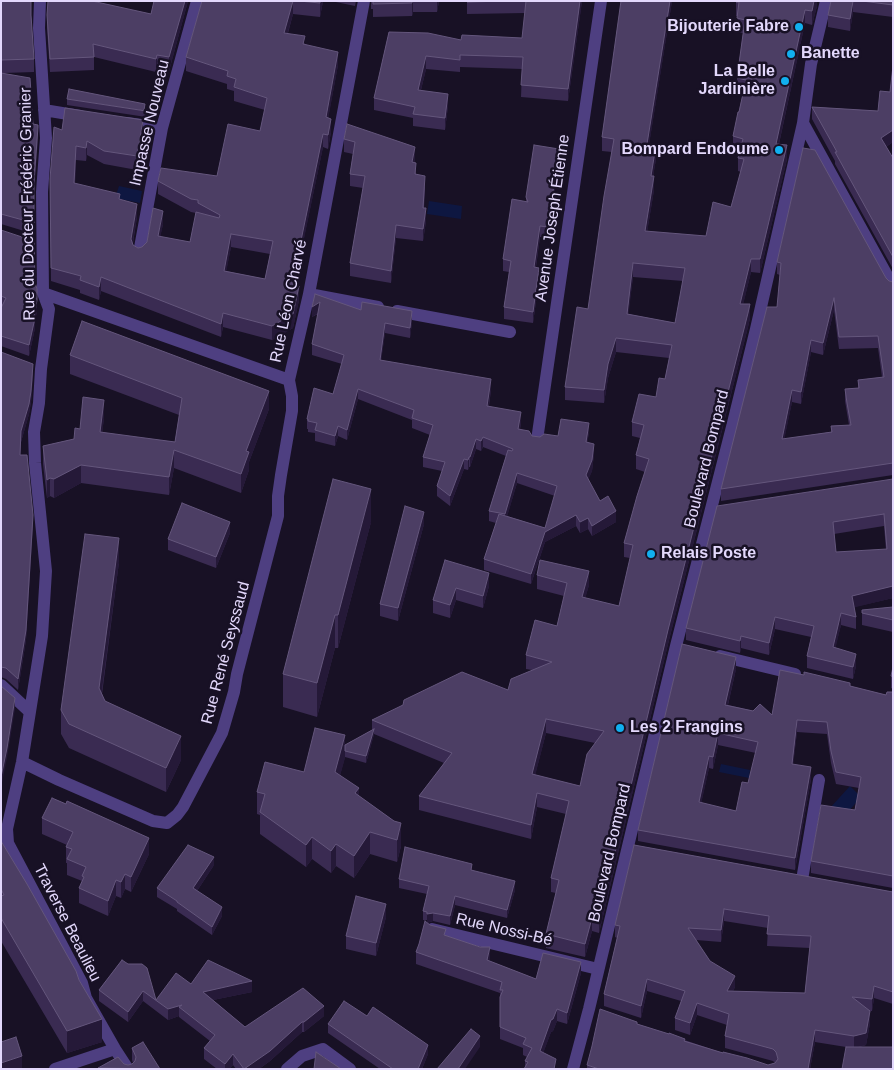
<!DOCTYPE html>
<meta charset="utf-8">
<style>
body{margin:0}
#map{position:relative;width:894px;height:1070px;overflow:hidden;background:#181125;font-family:Helvetica,sans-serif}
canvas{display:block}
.frame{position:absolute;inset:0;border:2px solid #e3d8fc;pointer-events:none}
</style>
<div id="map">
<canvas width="894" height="1070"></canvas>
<div class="frame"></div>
</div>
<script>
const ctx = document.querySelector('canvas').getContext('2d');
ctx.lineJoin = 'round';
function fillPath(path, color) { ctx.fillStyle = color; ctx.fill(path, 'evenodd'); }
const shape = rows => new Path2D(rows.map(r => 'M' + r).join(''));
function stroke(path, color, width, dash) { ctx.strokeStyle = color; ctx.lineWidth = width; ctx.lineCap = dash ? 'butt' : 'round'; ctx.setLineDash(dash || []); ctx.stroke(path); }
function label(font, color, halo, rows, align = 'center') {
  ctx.font = font + ' Helvetica,sans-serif'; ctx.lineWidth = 5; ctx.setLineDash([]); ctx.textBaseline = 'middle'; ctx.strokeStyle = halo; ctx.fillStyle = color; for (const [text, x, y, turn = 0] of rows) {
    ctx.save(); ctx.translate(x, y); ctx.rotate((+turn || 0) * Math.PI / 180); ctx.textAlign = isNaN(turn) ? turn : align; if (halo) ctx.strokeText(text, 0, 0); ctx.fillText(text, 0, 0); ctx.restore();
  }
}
const water = shape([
 [119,186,142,191,140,203,115,198],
 [429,201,462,206,461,219,427,214],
 [721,764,750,770,749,778,719,772],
 [850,786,861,797,841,820,829,809]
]);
const minor = shape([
 [44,110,80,116],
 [127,123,162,128],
 [803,123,893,286],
 [139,253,162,128,197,1],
 [43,293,289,380],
 [309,294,378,307],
 [397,311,510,332],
 [537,440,601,1],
 [720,656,795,674],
 [1,685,30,712],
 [22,762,59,780,153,821,167,823,177,815,183,807,222,733,234,692,237,674,278,516,278,496,281,475,292,411,292,396,289,380,309,294,364,1],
 [1,843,8,843,82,983,86,998,115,1049,128,1069],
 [1,847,8,843,7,829,22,762,42,636,46,571,35,463,34,432,39,403,41,369,49,309,43,293,42,192,46,138,39,28,40,1],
 [802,880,819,780],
 [432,929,598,969],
 [55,1069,115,1049],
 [287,1069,302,1056,323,1049,350,1069],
 [573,1069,589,1009,676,646,733,423,756,329,803,123,811,64,826,1]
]);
const wall = shape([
 [1,1,31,15,34,59,34,72,4,73,33,124,38,138,34,190,34,234,1,224],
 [48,1,151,14,154,1,188,1,169,71,157,68,156,72,94,57,94,70,50,72,47,28],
 [202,1,323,1,320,17,293,14,288,33,338,65,328,118,331,132,328,149,323,147,294,285,299,300,293,328,272,340,223,327,221,337,101,291,99,300,80,293,80,290,51,281,50,179,62,130,143,133,137,170,104,164,87,155,86,161,76,160,75,184,120,200,137,217,133,243,133,245,138,248,142,247,163,224,160,237,190,242,196,213,191,212,158,194,158,181,217,176,260,131,265,110,234,101,234,91,227,89,227,84,186,71,186,57],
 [231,247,270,254,265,279,226,271],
 [331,1,356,1,355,6],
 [371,1,439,1,437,12,413,12,412,16,373,17,373,9,371,9],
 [467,1,582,1,568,101,521,97,522,69,460,67,460,72,426,69,421,90,448,106,445,130,413,126,413,118,374,110,374,98,389,32,461,40,522,38,525,13,467,14],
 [621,1,672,1,649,144,656,159,653,176,654,190,647,232,706,236,731,207,741,172,738,171,738,158,740,151,733,149,733,136,743,93,737,91,737,78,743,33,737,32,738,16,736,16,736,1,817,1,817,6,812,25,805,23,779,144,787,159,760,273,751,272,743,304,750,318,748,327,668,644,599,933,592,931,585,957,546,948,546,934,556,893,551,892,551,878,566,814,537,807,531,839,419,810,419,796,444,763,374,734,366,763,345,757,340,775,359,796,394,821,401,846,397,862,370,854,354,878,336,866,331,873,312,859,306,867,260,834,260,815,257,814,257,792,304,772,345,745,372,730,372,720,508,690,532,670,526,669,526,655,557,626,564,596,537,589,537,575,589,585,585,598,619,606,630,558,624,557,624,543,645,472,636,469,636,455,640,438,632,436,632,422,656,397,665,379,669,358,616,352,608,378,604,403,565,400,565,387,588,309,612,152,602,151,602,137],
 [633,277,683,281,675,323,628,314],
 [546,733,595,743,580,786,535,775],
 [831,1,893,1,893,17,853,12,850,31,828,27,828,15],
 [893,66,893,142,886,147,893,158,893,269,835,164,835,161,812,119,812,107,878,111,890,92],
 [67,99,146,111,146,117,67,105],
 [347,124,415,160,414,162,416,174,425,188,424,208,426,221,423,241,396,238,391,283,350,276,350,263,363,188,350,186,350,174,353,154,344,152,344,139],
 [559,160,548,238,540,237,536,267,539,280,533,323,504,319,504,307,509,272,503,271,503,259,526,202,526,197],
 [1,230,35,282,37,310,35,322,35,328,29,356,1,346],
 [777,262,886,278,889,281,893,282,893,475,721,501,721,489,777,307,780,275,777,274],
 [834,310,839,349,878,348,882,377,858,380,858,388,845,389,845,401,849,425,831,426,831,432,784,439,792,402,801,404,811,352,823,355],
 [312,307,361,310,412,322,410,338,385,333,381,360,491,390,489,406,521,422,520,430,532,436,540,437,558,436,589,433,587,442,594,454,592,471,588,479,600,501,616,522,592,536,588,529,580,533,576,526,545,542,531,584,484,570,484,559,496,523,489,521,489,511,506,456,483,447,481,451,476,449,470,467,469,467,468,470,464,469,450,506,437,496,437,486,442,471,423,467,423,457,430,435,412,428,412,420,358,399,347,440,338,436,335,446,315,441,315,433,308,432,308,429,307,429,307,419,333,394,342,364,312,355,312,344,318,314,312,317],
 [517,483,555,496,545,528,507,516],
 [1,352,33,374,31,402,29,414,21,442,20,455,33,525,26,640,18,690,6,679,1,677],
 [70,355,269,409,249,462,249,470,241,493,174,468,169,495,81,483,54,498,50,496,47,498,43,464,43,446,74,439,80,429,104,418,102,433,175,442,179,415,70,374],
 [893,479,893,598,854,607,856,617,856,629,841,625,835,648,856,666,853,679,807,668,807,656,811,637,775,629,769,655,741,648,740,653,686,640,686,628],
 [884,526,886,550,836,552,834,534],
 [371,522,338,648,335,648,317,717,283,707,283,674],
 [424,524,398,621,380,616,380,604],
 [230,533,216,568,168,550,168,539],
 [445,560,489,586,483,608,456,600,450,618,433,613,433,600],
 [119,562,102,694,105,701,181,760,166,792,69,748,61,734,61,710],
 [893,607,893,632,862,625,862,610],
 [893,667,893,689,891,688,891,676],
 [736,669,728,705,772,715,850,686,886,695,893,692,893,888,811,873,811,861,855,810,859,788,836,784,831,763,827,734,797,732,793,764,811,779,795,870,638,841,638,830],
 [718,745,756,753,748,783,736,811,701,803,709,768,713,769],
 [42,818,149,854,131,892,125,889,121,898,116,896,108,916,79,903,79,888,82,881,67,875,67,863,66,863,66,847,67,845,42,834],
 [1,841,79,980,102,1042,67,1053,1,941],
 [634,845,893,892,893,1004,874,998,872,1011,870,1011,870,1023,866,1045,860,1047,846,1047,815,1042,810,1069,587,1069,587,1065,637,1024,723,1053,768,1065,775,1063,773,1061,725,1048,725,1036,727,1025,697,1015,690,1035,675,1030,675,1018,681,1001,647,991,641,1018,604,1006,604,994,617,938,615,937,615,925],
 [724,921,768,928,767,946,810,948,805,993,733,991,735,987,710,961,696,940,721,942],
 [214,865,197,891,222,916,212,935,177,911,177,909,157,897,157,888],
 [472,870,515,890,507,918,455,905,450,925,433,921,427,923,446,936,490,958,489,961,536,979,581,973,567,1024,557,1021,553,1031,551,1032,543,1053,556,1069,525,1067,525,1061,527,1057,523,1055,523,1048,500,1039,500,993,416,964,416,952,427,923,427,920,423,920,423,911,427,894,399,888,399,879],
 [386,917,376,956,346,949,346,936],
 [122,960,156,1000,191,984,252,992,213,1000,245,1027,324,1016,304,1032,302,1032,270,1061,259,1069,236,1069,233,1065,229,1069,217,1069,204,1059,204,1048,210,1041,179,1017,179,1016,168,1020,143,1001,128,1022,99,1001,99,990],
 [367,1016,428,1054,422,1069,380,1069,328,1033,328,1024],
 [132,1048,160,1069,98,1069,124,1064,128,1065,132,1064,133,1063,132,1060]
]);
const shadedWall = shape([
 [185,1,188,1,169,71,169,57],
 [293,1,293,14,284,46,284,33],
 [320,1,323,1,320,17],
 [412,1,413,1,413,12,412,16],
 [437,1,439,1,437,12],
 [580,1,582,1,568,101,568,89],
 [670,1,672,1,647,158,647,144],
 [814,1,817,1,817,6,812,25,812,11],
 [853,1,853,12,850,31,850,19],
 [805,10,805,23,776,157,776,144],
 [338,52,338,65,326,131,326,117],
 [157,55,157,68,156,72,156,59],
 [426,56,426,69,418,102,418,90],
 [448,94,448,106,445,130,445,118],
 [331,119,331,132,328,149,328,135],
 [143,120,143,133,137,170,137,156],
 [38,127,38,138,34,191,34,181],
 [893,130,893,142,881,150,881,138],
 [323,134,323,147,292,297,292,284],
 [87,141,87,155,86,161,86,148],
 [656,145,656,159,651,189,651,176],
 [787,145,787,159,760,273,760,259],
 [76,146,76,160,74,197,74,183],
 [415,147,415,160,412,175,412,162],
 [559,149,559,160,548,238,548,227],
 [654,176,654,190,645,245,645,231],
 [137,204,137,217,131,252,131,239],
 [426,208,426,221,423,241,423,229],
 [163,211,163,224,158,249,158,236],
 [396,225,396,238,391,283,391,271],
 [540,226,540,237,534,279,534,267],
 [231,234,231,247,224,284,224,271],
 [751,259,751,272,740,318,740,304],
 [633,263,633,277,627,328,627,314],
 [539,268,539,280,533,323,533,312],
 [101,277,101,291,99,300,99,287],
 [299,286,299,300,293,328,272,340,272,326],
 [834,298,834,310,823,355,823,343],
 [37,300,37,310,35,322,35,328,29,356,29,345],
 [320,302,320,312,312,317,312,307],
 [750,304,750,318,748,327,668,644,599,933,599,920,668,630],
 [412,311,412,322,410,338,410,328],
 [223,313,223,327,221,337,221,324],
 [385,323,385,333,380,370,380,360],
 [616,338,616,352,608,378,604,403,604,390,608,364],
 [811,340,811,352,801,404,801,392],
 [33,364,31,402,29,414,21,442,21,431],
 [491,379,491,390,487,416,487,406],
 [358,389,358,399,347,440,347,430],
 [792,390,792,402,782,451,782,439],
 [269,391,269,409,249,462,249,470,241,493,241,474,246,451],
 [104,400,104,418,100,451,100,432],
 [521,412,521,422,518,440,518,429],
 [589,423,589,433,586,452,586,442],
 [338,426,338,436,335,446,335,436],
 [483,437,483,447,481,451,481,441],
 [476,439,476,449,470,467,470,457],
 [594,444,594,454,592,471,586,486,586,475],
 [174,450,174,468,169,495,169,477],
 [469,457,469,467,468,470,468,460],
 [464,459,464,469,450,506,450,496],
 [81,465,81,483,54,498,54,479],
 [517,473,517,483,505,524,505,514],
 [50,478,50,496,47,498,47,480],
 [371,489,371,522,338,648,338,615],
 [616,511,616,522,592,536,592,526],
 [424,512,424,524,398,621,398,608],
 [33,515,26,640,18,690,18,679],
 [576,515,576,526,545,542,531,584,531,574,545,532],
 [588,518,588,529,580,533,580,522],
 [230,522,230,533,216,568,216,557],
 [119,538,119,562,99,712,99,688],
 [589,571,589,585,582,611,582,597],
 [489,573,489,586,483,608,483,596],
 [893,586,893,598,852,608,852,596],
 [456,588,456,600,450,618,450,605],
 [841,613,841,625,833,659,833,647],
 [335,615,335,648,317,717,317,683],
 [775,617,775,629,769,655,769,643],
 [741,636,741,648,740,653,740,641],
 [856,654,856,666,853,679,853,667],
 [736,657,736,669,725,717,725,705],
 [15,698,15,709,7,758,1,788,1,777],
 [546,719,546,733,532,788,532,774],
 [797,720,797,732,792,776,792,764],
 [374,729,374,735,366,763,366,756],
 [718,733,718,745,713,769,713,757],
 [345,735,345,758,335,794,335,772],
 [181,736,181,760,166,792,166,768],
 [709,756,709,768,699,814,699,802],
 [811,767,811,779,795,870,795,858],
 [359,788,359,810,355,793],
 [537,793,537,807,531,839,531,825],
 [401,823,401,846,397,862,397,840],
 [370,832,370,854,354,878,354,856],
 [312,837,312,859,306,867,306,845],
 [149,838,149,854,131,892,131,877],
 [336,844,336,866,331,873,331,851],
 [214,857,214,865,193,897,193,888],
 [125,874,125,889,121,898,121,882],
 [116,880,116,896,108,916,108,901],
 [515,881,515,890,507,918,507,910],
 [455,896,455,905,450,925,450,916],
 [386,904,386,917,376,956,376,943],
 [222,907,222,916,212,935,212,927],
 [724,909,724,921,721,942,721,930],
 [433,913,433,921,427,923,427,914],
 [592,918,592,931,585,957,585,944],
 [490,947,490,958,487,972,487,960],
 [581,962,581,973,567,1024,567,1013],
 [735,976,735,987,727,1003,727,991],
 [647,979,647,991,641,1018,641,1006],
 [252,981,252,992,203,1002,203,992],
 [874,986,874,998,872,1011,872,999],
 [143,991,143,1001,128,1022,128,1012],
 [697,1003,697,1015,690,1035,690,1023],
 [182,1005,179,1007,179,1016,168,1020,168,1009],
 [324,1006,324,1016,304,1032,304,1022],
 [557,1009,557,1021,553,1031,551,1032,540,1062,540,1051,551,1020],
 [870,1011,870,1023,866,1045,854,1048,854,1036],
 [102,1019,102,1042,67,1053,67,1031],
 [302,1022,302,1032,270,1061,259,1069,245,1069],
 [815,1030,815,1042,810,1069,808,1069],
 [480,1036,480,1047,465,1069,458,1069],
 [428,1045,428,1054,422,1069,418,1069],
 [233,1054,233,1065,229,1069,225,1069,225,1064],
 [22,1056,22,1068,19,1069,1,1069,1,1063]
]);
const building = shape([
 [1,1,31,1,31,15,34,59,1,60,1,1],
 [48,1,92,1,151,14,154,1,185,1,169,57,157,55,156,59,93,44,94,57,50,59,47,15,48,1],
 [202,1,293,1,284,33,305,36,303,44,338,52,326,117,331,119,328,135,323,134,292,284,299,286,293,314,272,326,223,313,221,324,101,277,99,287,80,280,81,276,51,268,50,179,54,127,62,130,65,108,143,120,137,156,104,151,87,141,86,148,76,146,74,183,120,194,119,199,137,204,131,239,133,245,138,248,142,247,147,242,153,208,163,211,158,236,190,242,196,212,219,218,220,215,198,203,198,200,191,199,158,181,161,168,217,176,228,124,260,131,267,98,234,87,236,79,227,76,228,71,186,57,202,1],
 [231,234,273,241,265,279,224,271,231,234],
 [299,1,320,1,320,3,299,1],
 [373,1,412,1,412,3,373,4,373,1],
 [467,1,506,1,467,2,467,1],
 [526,1,580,1,568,89,521,85,523,57,460,55,460,60,426,56,418,90,448,94,445,118,413,114,415,107,374,98,389,32,428,33,461,40,462,35,522,38,526,1],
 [621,1,670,1,647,144,656,145,651,176,654,176,645,231,706,236,713,202,731,207,744,159,738,158,743,139,733,136,738,112,739,112,746,80,737,78,745,20,737,18,739,2,736,2,736,1,814,1,812,11,805,10,776,144,787,145,760,259,751,259,740,304,750,304,748,313,668,630,599,920,592,918,585,944,546,934,559,880,551,878,569,801,537,793,531,825,419,796,452,753,372,720,403,705,404,700,462,672,508,690,511,679,552,662,526,655,535,620,557,626,567,583,537,575,540,560,589,571,582,597,619,606,633,545,624,543,637,496,649,459,636,455,644,425,632,422,639,394,656,397,659,378,665,379,672,345,616,338,608,364,604,390,565,387,577,307,588,309,604,196,614,139,602,137,621,1],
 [633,263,685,268,675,323,627,314,633,263],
 [546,719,604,731,587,754,580,786,532,774,546,719],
 [831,1,853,1,850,19,828,15,831,1],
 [862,1,893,1,893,5,862,1],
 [893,66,893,130,881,138,893,158,893,257,835,152,837,152,812,107,878,111,880,91,890,92,893,66],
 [1,73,30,78,33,124,38,125,38,127,34,181,34,223,1,214,1,73],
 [69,89,145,104,144,110,146,111,67,99,69,89],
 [347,124,415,147,412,162,416,163,415,174,425,176,423,208,426,208,423,229,396,225,391,271,350,263,365,176,350,174,355,142,344,139,347,124],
 [534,145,559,149,548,227,540,226,534,267,539,268,533,312,504,307,511,261,503,259,512,199,528,202,526,197,534,145],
 [803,148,815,150,886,278,889,281,893,282,893,463,721,489,767,307,777,307,781,263,777,262,803,148],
 [834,298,839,337,878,336,884,377,858,380,859,388,845,389,847,403,851,425,831,426,832,432,782,439,792,390,801,392,811,340,823,343,834,298],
 [1,230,34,241,35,282,37,289,37,300,34,317,35,318,29,345,1,336,1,308,6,298,1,296,1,230],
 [315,294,361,310,362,302,412,311,410,328,385,323,380,360,491,379,487,406,521,412,518,429,529,431,532,436,540,437,544,434,558,436,561,419,589,423,586,442,594,444,592,460,586,475,600,501,608,496,616,511,592,526,588,518,580,522,576,515,545,532,531,574,484,559,499,514,545,528,557,486,517,473,505,514,489,511,508,450,512,451,513,449,483,437,481,441,476,439,470,457,469,457,468,460,464,459,450,496,437,486,445,462,423,457,433,425,412,418,414,410,358,389,347,430,338,426,335,436,315,430,317,423,308,421,308,419,307,419,314,388,333,394,344,355,312,344,320,302,312,307,315,294],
 [82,321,269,391,246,451,249,452,241,474,174,450,169,477,81,465,54,479,50,478,47,480,43,446,74,439,75,428,80,429,83,397,104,400,100,432,175,442,182,398,70,355,82,321],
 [1,352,33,364,31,391,29,404,21,431,20,455,27,455,33,515,26,630,18,679,6,668,1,667,1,352],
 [333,479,371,489,338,615,335,615,317,683,283,674,333,479],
 [893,479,893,586,852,596,856,617,841,613,833,647,856,654,853,667,807,656,814,626,775,617,769,643,741,636,740,641,686,628,717,506,893,479],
 [884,514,887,549,836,552,833,522,884,514],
 [182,503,230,522,216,557,168,539,182,503],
 [405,506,424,512,398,608,380,604,405,506],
 [85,534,119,538,99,688,105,701,181,736,166,768,69,724,61,710,85,534],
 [445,560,489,573,483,596,456,588,450,605,433,600,445,560],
 [893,607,893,620,862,613,862,610,893,607],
 [682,644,736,657,725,705,753,711,760,704,772,715,780,670,804,675,804,672,850,683,850,686,886,695,887,692,893,692,893,876,811,861,821,805,855,810,861,777,836,772,831,751,827,722,797,720,792,764,811,767,795,858,638,830,682,644],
 [718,733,758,742,748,783,742,782,736,811,699,802,709,756,713,757,718,733],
 [893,667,893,677,891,676,893,667],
 [1,686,15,698,7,748,1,777,1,686],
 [315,728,345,735,335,772,359,788,355,793,394,821,401,823,397,840,370,832,354,856,336,844,331,851,312,837,306,845,260,812,265,794,257,792,265,762,304,772,315,728],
 [374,729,366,756,345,751,345,745,374,729],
 [52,798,66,804,67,801,149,838,131,877,125,874,121,882,116,880,108,901,79,888,84,877,82,876,86,867,67,859,72,849,66,847,73,832,42,818,52,798],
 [1,841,27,884,76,971,79,980,102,1019,67,1031,1,918,1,896,4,895,1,889,1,841],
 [188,845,214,857,193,888,222,907,212,927,177,902,177,901,157,888,188,845],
 [634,845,893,892,893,992,874,986,872,999,852,997,870,1011,866,1033,854,1036,815,1030,808,1069,599,1069,587,1065,592,1046,600,1009,637,1022,637,1024,669,1034,669,1033,685,1039,684,1041,723,1053,723,1052,747,1058,768,1065,775,1063,778,1059,776,1052,773,1049,725,1036,729,1014,697,1003,690,1023,675,1018,685,991,647,979,641,1006,604,994,620,926,615,925,634,845],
 [724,909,769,916,767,934,811,936,805,993,727,991,735,976,710,961,688,928,721,930,724,909],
 [405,847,472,864,471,870,515,881,507,910,455,896,450,916,433,913,427,914,427,912,423,911,429,886,399,879,405,847],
 [356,896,386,904,376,943,346,936,356,896],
 [425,921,430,925,446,929,444,935,480,947,490,947,487,960,536,979,543,953,581,962,567,1013,557,1009,553,1019,551,1020,540,1051,556,1059,554,1069,524,1069,528,1062,525,1061,532,1048,523,1044,526,1038,500,1027,500,997,503,990,500,990,502,982,416,952,419,944,425,921],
 [122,960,128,964,142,964,147,968,156,1000,176,973,191,984,208,960,252,981,203,992,245,1027,303,988,324,1006,304,1022,302,1022,270,1051,244,1069,233,1054,225,1064,204,1048,215,1035,179,1007,182,1005,168,1009,143,991,128,1012,99,990,122,960],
 [344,1001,367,1016,373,1007,428,1045,418,1069,393,1069,328,1024,344,1001],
 [471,1029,480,1036,458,1069,437,1069,471,1029],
 [16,1037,22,1056,1,1063,1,1042,16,1037],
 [143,1042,160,1069,98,1068,118,1057,124,1064,128,1065,132,1064,135,1061,136,1057,132,1048,143,1042],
 [846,1047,893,1047,893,1069,842,1069,846,1047],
 [316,1052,341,1069,314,1069,316,1052]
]);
const markers = [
 [799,27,5,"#11afef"],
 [791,54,5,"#11afef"],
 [785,81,5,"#11afef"],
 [779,150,5,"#11afef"],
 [651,554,5,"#11afef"],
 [620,728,5,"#11afef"]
];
const poiNames = [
 ["Bijouterie Fabre",789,27],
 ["Banette",801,54,"left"],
 ["La Belle",775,72],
 ["Jardinière",775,90],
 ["Bompard Endoume",769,150],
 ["Relais Poste",661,554,"left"],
 ["Les 2 Frangins",630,728,"left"]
];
const streetNames = [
 ["Impasse Nouveau",150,123,-77],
 ["Rue du Docteur Frédéric Granier",28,204,-91],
 ["Avenue Joseph Étienne",553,218,-82],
 ["Rue Léon Charvé",289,301,-78],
 ["Boulevard Bompard",707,459,-76],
 ["Rue René Seyssaud",226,653,-75],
 ["Boulevard Bompard",610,853,-77],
 ["Traverse Beaulieu",67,923,63],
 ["Rue Nossi-Bé",504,930,13]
];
fillPath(water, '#0e1741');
stroke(minor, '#4e3f81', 12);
fillPath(wall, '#3a2b52');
fillPath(shadedWall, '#251938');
fillPath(building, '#4c3e64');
stroke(building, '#64567c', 1);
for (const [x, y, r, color] of markers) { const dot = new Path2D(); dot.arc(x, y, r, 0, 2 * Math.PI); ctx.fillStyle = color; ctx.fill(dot); stroke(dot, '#181125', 2); }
label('bold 16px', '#e3d8fc', '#181125', poiNames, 'right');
label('16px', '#e3d8fc', '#181125', streetNames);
</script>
